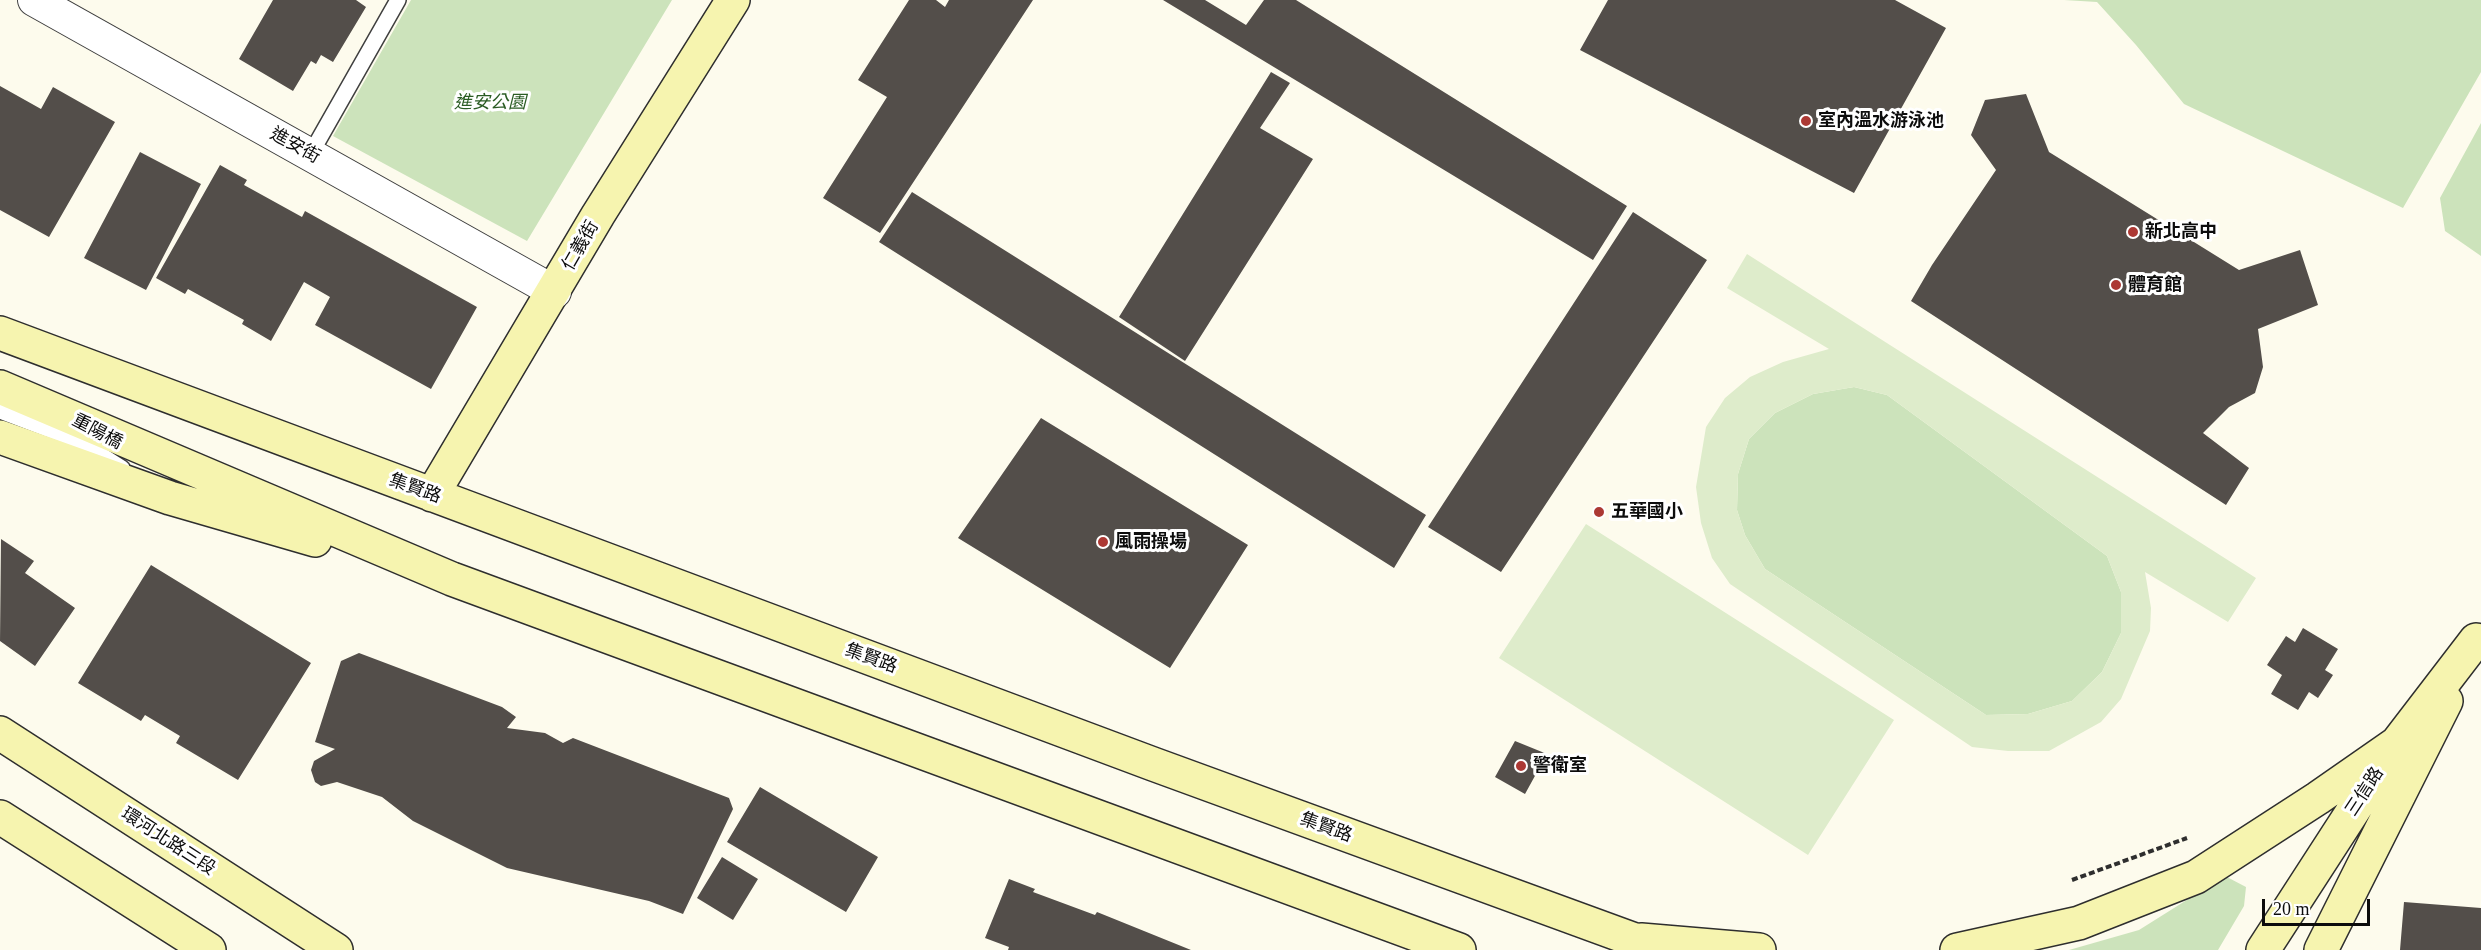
<!DOCTYPE html>
<meta charset="utf-8">
<style>
body{margin:0}
#map{position:relative;width:2481px;height:950px;overflow:hidden;background:#fdfbed;font-family:"Times New Roman",serif}
canvas{display:block}
.scale{position:absolute;left:2262px;top:899px;width:108px;height:27px;box-sizing:border-box;border:3px solid #0c0c0c;border-top:0;padding-left:8px;font-size:18px;line-height:21px;white-space:nowrap;color:#0c0c0c;-webkit-text-stroke:4px #fff;paint-order:stroke}
</style>
<div id="map">
<canvas width="2481" height="950"></canvas>
<div class="scale">20 m</div>
</div>
<script>
const ctx = document.querySelector('canvas').getContext('2d');
ctx.lineJoin = 'round';
function fillPath(path, color) { ctx.fillStyle = color; ctx.fill(path, 'evenodd'); }
const shape = rows => new Path2D(rows.map(r => 'M' + r).join(''));
function stroke(path, color, width, dash) { ctx.strokeStyle = color; ctx.lineWidth = width; ctx.lineCap = dash ? 'butt' : 'round'; ctx.setLineDash(dash || []); ctx.stroke(path); }
function label(font, color, halo, rows, align = 'center') {
  ctx.font = font + ' "Times New Roman","Noto Sans TC",serif'; ctx.lineWidth = 6; ctx.setLineDash([]); ctx.textBaseline = 'middle'; ctx.strokeStyle = halo; ctx.fillStyle = color; for (const [text, x, y, turn = 0] of rows) {
    ctx.save(); ctx.translate(x, y); ctx.rotate((+turn || 0) * Math.PI / 180); ctx.textAlign = isNaN(turn) ? turn : align; if (halo) ctx.strokeText(text, 0, 0); ctx.fillText(text, 0, 0); ctx.restore();
  }
}
const green = shape([
 [411,0,672,0,527,241,333,136],
 [2064,0,2481,0,2481,72,2403,208,2184,104,2136,45,2097,2],
 [2481,123,2481,256,2445,231,2440,198],
 [1854,387,1887,395,2107,556,2121,592,2121,633,2102,672,2072,701,2028,714,1986,715,1765,569,1745,535,1737,510,1738,474,1749,439,1775,413,1813,394],
 [2225,876,2246,887,2244,906,2218,950,2069,950,2139,930]
]);
const pitch = shape([
 [1747,254,2256,578,2228,622,2145,572,2151,608,2150,631,2121,699,2101,722,2049,751,2008,751,1972,747,1730,584,1712,558,1701,523,1696,487,1706,427,1725,398,1750,377,1783,362,1829,349,1727,288],
 [1854,387,1887,395,2107,556,2121,592,2121,633,2102,672,2072,701,2028,714,1986,715,1765,569,1745,535,1737,510,1738,474,1749,439,1775,413,1813,394],
 [1586,524,1894,720,1808,855,1499,658]
]);
const building = shape([
 [273,0,356,0,366,7,333,62,321,55,316,64,311,61,293,91,239,59],
 [909,0,936,0,945,7,949,0,1033,0,880,233,823,198,887,97,858,80],
 [1163,0,1205,0,1246,25,1264,0,1296,0,1627,206,1593,260],
 [1608,0,1895,0,1946,28,1854,193,1580,50],
 [1271,72,1290,83,1260,128,1313,159,1185,361,1119,317],
 [0,86,41,109,53,87,115,122,49,237,0,210],
 [2026,94,2049,152,2239,270,2300,250,2318,305,2258,329,2263,367,2255,393,2229,407,2203,433,2249,468,2226,505,1911,301,1932,265,1996,170,1971,135,1985,100],
 [140,152,201,184,146,290,84,258],
 [220,165,247,180,244,185,302,217,305,211,477,307,431,389,315,325,330,297,304,282,271,341,242,324,244,320,188,289,185,294,156,278],
 [912,192,1426,515,1394,568,879,242],
 [1633,212,1707,260,1501,572,1428,527],
 [1041,418,1248,545,1170,668,958,538],
 [1,539,34,561,25,573,75,608,35,666,0,641],
 [151,565,311,663,238,780,176,743,180,736,145,715,141,721,78,683],
 [2303,628,2338,649,2325,670,2333,675,2318,698,2309,692,2298,710,2271,694,2282,675,2267,665,2286,636,2295,642],
 [359,653,502,707,516,717,507,728,545,733,563,743,573,738,729,798,733,809,683,914,649,901,507,868,413,821,382,797,337,782,321,786,315,782,311,770,314,761,335,749,315,742,341,661],
 [1515,741,1547,754,1525,794,1495,777],
 [760,787,878,857,846,912,727,842],
 [722,857,758,879,733,920,697,898],
 [1009,879,1035,889,1033,892,1095,915,1097,912,1191,950,1008,950,1009,947,985,938],
 [2404,902,2481,908,2481,950,2400,950]
]);
const path = shape([
 [2072,880,2187,838]
]);
const lane = shape([
 [310,155,398,0],
 [0,411,81,442,122,468]
]);
const street = shape([
 [34,0,555,292]
]);
const secondary = shape([
 [0,333,1153,764,1662,950],
 [0,387,452,579,1459,950],
 [0,437,170,498,315,540],
 [432,495,598,215,733,0],
 [0,733,336,950],
 [0,817,209,950],
 [1641,940,1759,950],
 [1957,950,2079,923,2196,877,2318,798,2397,743],
 [2263,950,2397,743,2476,640],
 [2321,950,2446,701]
]);
const markers = [
 [1806,121,6,"#ac3934"],
 [2133,232,6,"#ac3934"],
 [2116,285,6,"#ac3934"],
 [1599,512,6,"#ac3934"],
 [1103,542,6,"#ac3934"],
 [1521,766,6,"#ac3934"]
];
const parkNames = [
 ["進安公園",490,103]
];
const poiNames = [
 ["室內溫水游泳池",1818,121],
 ["新北高中",2145,232],
 ["體育館",2128,285],
 ["五華國小",1611,512],
 ["風雨操場",1115,542],
 ["警衛室",1533,766]
];
const streetNames = [
 ["進安街",295,146,29],
 ["仁義街",581,246,-60],
 ["重陽橋",97,432,28],
 ["集賢路",415,489,20],
 ["集賢路",871,659,20],
 ["三信路",2365,792,-57],
 ["集賢路",1326,828,20],
 ["環河北路三段",168,842,33]
];
fillPath(green, '#cce3bb');
fillPath(pitch, '#deeccb');
fillPath(building, '#534e4a');
stroke(lane, '#3f3f3f', 18);
stroke(street, '#3f3f3f', 34);
stroke(secondary, '#2e2e2e', 36);
stroke(path, '#2e2e2e', 4, [6, 3]);
stroke(lane, '#fff', 15);
stroke(street, '#fff', 32);
stroke(secondary, '#f6f4af', 33);
for (const [x, y, r, color] of markers) { const dot = new Path2D(); dot.arc(x, y, r, 0, 2 * Math.PI); ctx.fillStyle = color; ctx.fill(dot); stroke(dot, '#fff', 2); }
label('italic 18px', '#2b5c24', '#fff', parkNames);
label('bold 18px', '#0c0c0c', '#fff', poiNames, 'left');
label('18px', '#0c0c0c', '#fff', streetNames);
</script>
